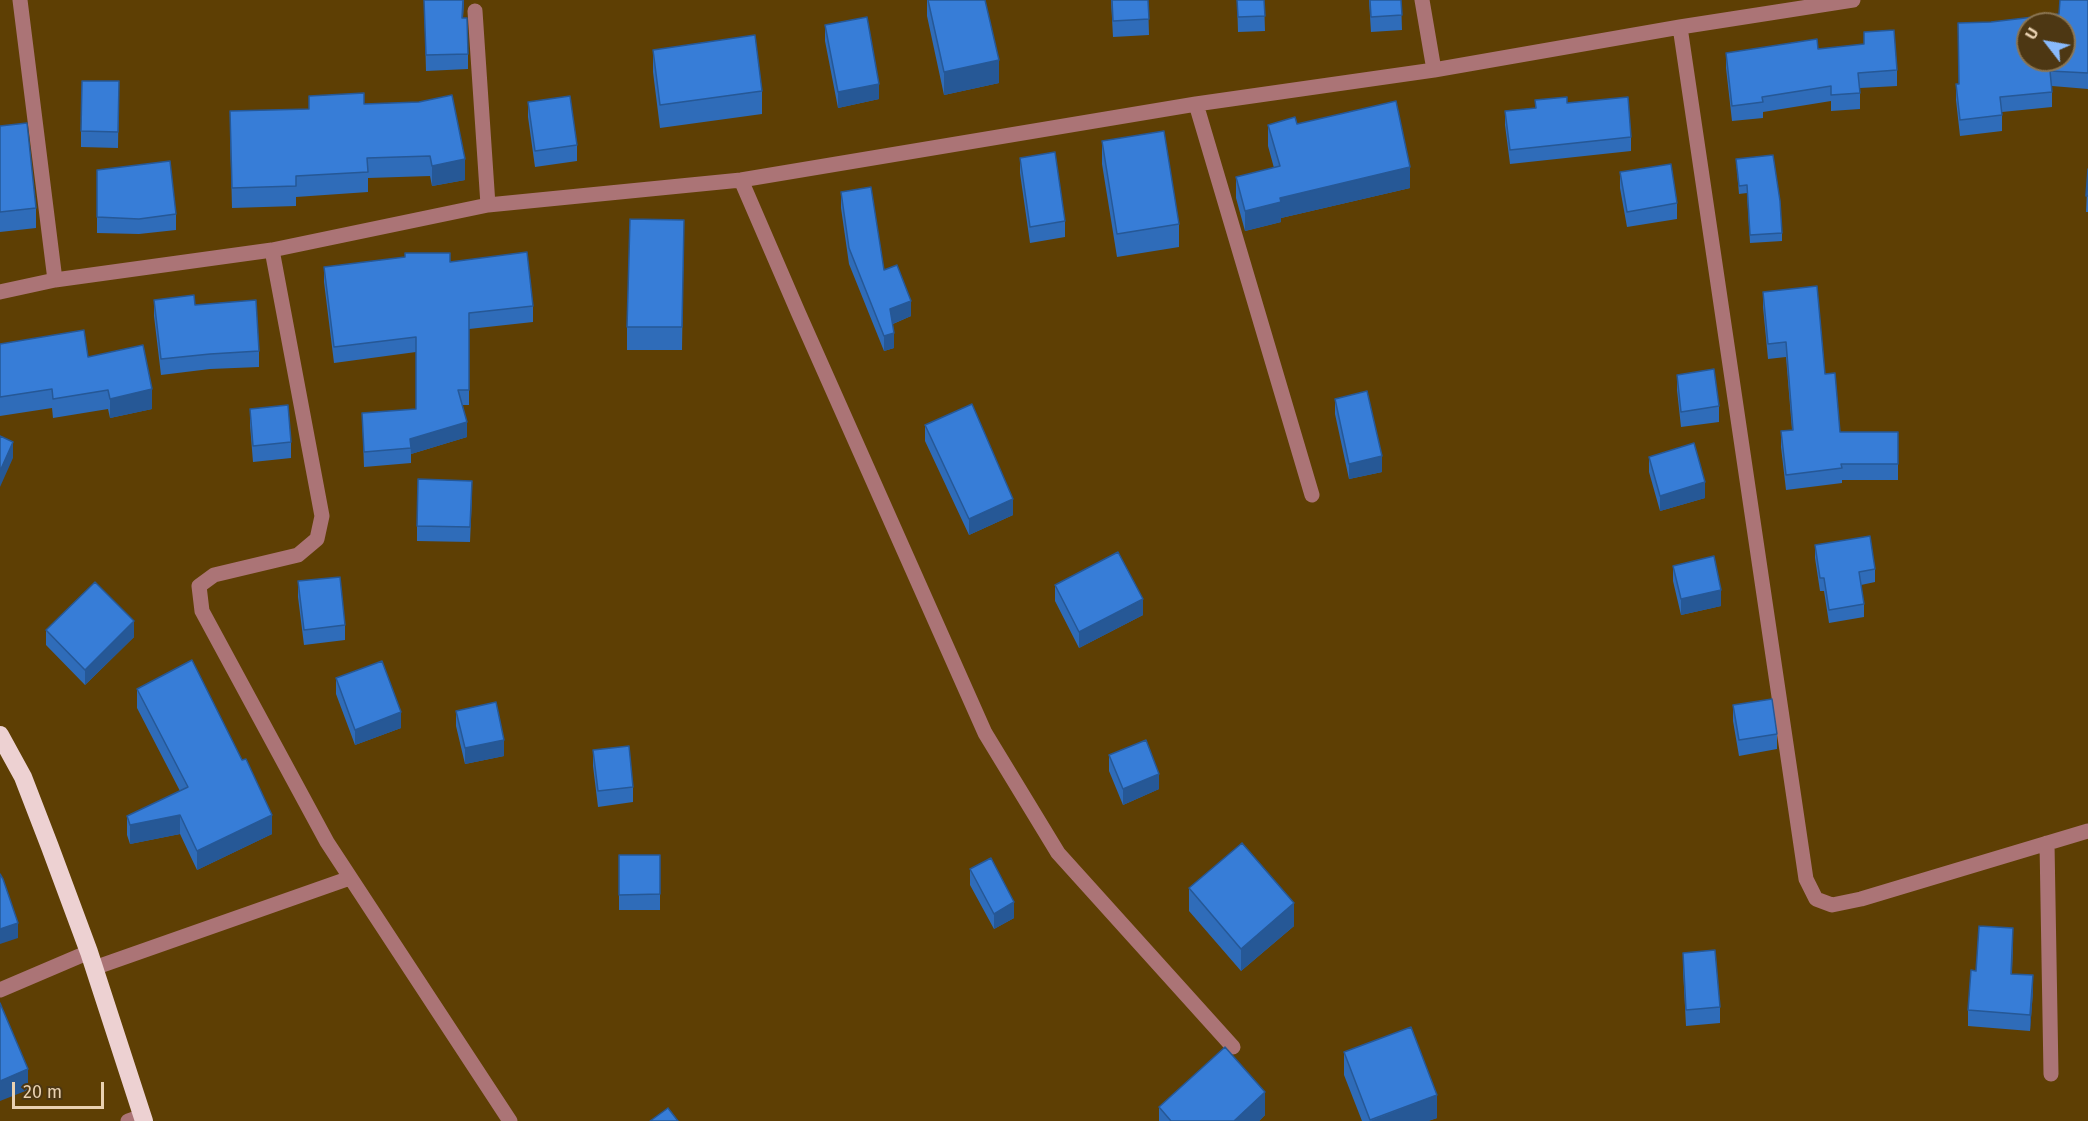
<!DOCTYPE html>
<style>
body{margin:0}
#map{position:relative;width:2088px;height:1121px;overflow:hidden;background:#5e3f04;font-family:"Fira Sans",sans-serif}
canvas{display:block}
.north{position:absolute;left:2016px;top:12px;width:60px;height:60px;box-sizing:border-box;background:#4d3713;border:2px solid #8b7552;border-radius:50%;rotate:301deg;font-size:16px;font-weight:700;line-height:24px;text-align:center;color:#e9d1b1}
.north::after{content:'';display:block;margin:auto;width:21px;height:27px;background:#89bafc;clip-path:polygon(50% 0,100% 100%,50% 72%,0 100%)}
.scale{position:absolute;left:12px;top:1082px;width:92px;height:27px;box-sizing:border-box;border:3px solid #e9d1b1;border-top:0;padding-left:8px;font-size:18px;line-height:21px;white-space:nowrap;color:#e9d1b1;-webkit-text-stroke:4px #4d3713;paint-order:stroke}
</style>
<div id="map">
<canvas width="2088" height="1121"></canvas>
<div class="north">U</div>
<div class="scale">20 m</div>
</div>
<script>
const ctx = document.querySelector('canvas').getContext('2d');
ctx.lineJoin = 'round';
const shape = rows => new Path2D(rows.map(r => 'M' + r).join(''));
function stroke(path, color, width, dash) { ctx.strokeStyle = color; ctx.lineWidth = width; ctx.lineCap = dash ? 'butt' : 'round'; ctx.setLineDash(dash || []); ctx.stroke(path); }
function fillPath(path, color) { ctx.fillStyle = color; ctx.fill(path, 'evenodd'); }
const minor = shape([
 [20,0,55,280],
 [1422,0,1434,70],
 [475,11,488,205],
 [1680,27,1806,879,1816,899,1832,905,1861,899,2088,831],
 [1196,104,1312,495],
 [741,180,798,312,985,733,1058,853,1233,1047],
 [272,250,322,516,317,539,298,555,214,575,199,586,202,611,327,842,510,1121],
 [0,292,55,280,272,250,488,205,741,180,1196,104,1434,70,1680,27,1853,0],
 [2047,843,2051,1074],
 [94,968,350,878],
 [0,990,89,952],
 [128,1121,142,1116]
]);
const highway = shape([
 [0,735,23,777,50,847,89,952,144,1121]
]);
const wall = shape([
 [424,0,464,0,463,18,468,54,468,69,426,71],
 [927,0,985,0,999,83,944,95,927,16],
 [1111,0,1148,0,1149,35,1113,37],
 [1237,0,1264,0,1265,31,1238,32],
 [1369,0,1401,0,1402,30,1371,32],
 [2088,0,2088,89,2052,86,2052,107,2002,112,2002,131,1960,136,1956,100,1956,84,1959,84,1991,22,2059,14],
 [825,25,879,99,838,108,825,41],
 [1864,32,1897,70,1897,86,1860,88,1860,109,1831,111,1831,101,1763,112,1763,118,1732,121,1726,68,1726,53,1818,49,1864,44],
 [653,50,762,91,762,114,660,128,653,72],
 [119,81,118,148,81,147,81,131],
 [309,96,364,104,465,180,432,186,430,176,368,178,368,192,296,197,296,206,232,208,230,131,309,109],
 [1535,100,1567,103,1631,137,1631,151,1510,164,1505,125,1505,111,1535,108],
 [528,102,577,145,577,161,535,167,528,117],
 [1297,124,1410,188,1281,218,1281,222,1245,231,1236,198,1236,177,1274,168,1268,146,1268,125],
 [0,126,36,208,36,228,0,232],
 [1102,141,1179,224,1179,247,1117,257,1102,164],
 [1020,158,1065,221,1065,237,1030,243,1020,173],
 [1736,159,1782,233,1782,241,1750,243,1747,193,1739,194],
 [2088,169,2088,212,2086,212],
 [97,170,176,214,176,230,139,234,97,233],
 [1620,172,1677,203,1677,219,1627,227,1620,188],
 [841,192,911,316,893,324,894,348,884,351,849,264,841,208],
 [684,220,682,350,627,350,627,327],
 [450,262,533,306,533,322,469,329,469,405,462,405,467,437,411,454,411,463,364,467,362,413,416,409,416,352,334,363,324,282,324,267],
 [1763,292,1825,374,1840,432,1898,432,1898,480,1842,480,1842,483,1786,490,1781,447,1781,431,1792,430,1786,357,1768,359,1763,307],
 [154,300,195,305,259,351,259,367,210,369,161,375,154,316],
 [0,344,88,357,152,409,110,418,108,409,53,418,52,408,0,416],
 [1677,375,1719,406,1719,422,1681,427,1677,390],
 [1335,399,1382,472,1349,479,1335,414],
 [250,409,291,442,291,458,253,462,250,425],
 [925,425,1013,515,969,535,925,441],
 [1649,457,1705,498,1660,511,1649,472],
 [472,496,470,542,417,541,417,526],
 [1815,545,1875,569,1875,582,1861,585,1864,604,1864,617,1829,623,1824,591,1820,591,1815,558],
 [1673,566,1721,606,1681,615,1673,581],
 [298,581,345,625,345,640,304,645,298,597],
 [1055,585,1143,615,1079,648,1055,601],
 [46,630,134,637,85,685,46,645],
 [336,678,401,728,355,745,336,694],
 [137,689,272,834,197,870,180,834,130,844,127,835,127,816,180,791,137,708],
 [1733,705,1777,734,1777,749,1739,756,1733,721],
 [456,711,504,756,465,764,456,726],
 [593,750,633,787,633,802,598,807,593,766],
 [1109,755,1159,789,1123,805,1109,771],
 [619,855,660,855,660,910,619,910],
 [970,869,1014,918,994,929,970,885],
 [1189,888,1294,926,1241,971,1189,911],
 [2013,943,2012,974,2033,991,2030,1031,1968,1026,1968,1010,1976,971],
 [1683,953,1720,1007,1720,1023,1686,1026,1683,969],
 [1344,1052,1437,1118,1428,1121,1362,1121,1344,1075],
 [1159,1107,1265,1115,1259,1121,1159,1121]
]);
const shadedWall = shape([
 [463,0,464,0,462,33,462,18],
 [999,60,999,83,944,95,944,72],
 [879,84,879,99,838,108,838,92],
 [465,159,465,180,432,186,432,166],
 [1410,167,1410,188,1281,218,1281,222,1245,231,1245,211,1280,198],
 [911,301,911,316,890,325,890,309],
 [894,333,894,348,884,351,884,336],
 [152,389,152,409,110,418,110,399],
 [467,422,467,437,411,454,410,439],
 [13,442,13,458,0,487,0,471],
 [1382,456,1382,472,1349,479,1349,464],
 [1705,482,1705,498,1660,511,1660,496],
 [1013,499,1013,515,969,535,969,519],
 [1721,590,1721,606,1681,615,1681,599],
 [1143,599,1143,615,1079,648,1079,632],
 [134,621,134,637,85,685,85,670],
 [401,712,401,728,355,745,355,730],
 [504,740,504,756,465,764,465,748],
 [1159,774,1159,789,1123,805,1123,789],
 [180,815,180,834,130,844,130,825],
 [272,815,272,834,197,870,197,851],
 [1014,902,1014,918,994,929,994,914],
 [1294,903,1294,926,1241,971,1241,949],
 [18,923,18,938,0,944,0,929],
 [2033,975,2033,991,2030,1031,2030,1015],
 [28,1069,28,1090,0,1101,0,1081],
 [1265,1092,1265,1115,1259,1121,1234,1121],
 [1437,1095,1437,1118,1428,1121,1370,1121]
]);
const building = shape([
 [424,0,463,0,462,18,467,18,468,54,426,55,424,0],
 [928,0,985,0,999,60,944,72,928,0],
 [1112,0,1148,0,1149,19,1113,21,1112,0],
 [1237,0,1264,0,1265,16,1238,17,1237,0],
 [1370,0,1401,0,1402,15,1371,17,1370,0],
 [2060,0,2088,0,2088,73,2050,71,2052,92,2000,97,2002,115,1960,120,1956,84,1959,84,1958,23,1991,22,2059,14,2060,0],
 [2028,24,2064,24,2064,60,2028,60,2028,24],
 [867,17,879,84,838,92,825,25,867,17],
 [1894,30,1897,70,1858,73,1860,93,1831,95,1831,86,1762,97,1763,102,1732,106,1726,53,1817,39,1818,49,1864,44,1864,32,1894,30],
 [755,35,762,91,660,105,653,50,755,35],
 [82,81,119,81,118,132,81,131,82,81],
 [364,93,364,104,419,102,452,95,465,159,432,166,430,156,367,158,368,172,296,176,296,186,232,188,230,111,309,109,309,96,364,93],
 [570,96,577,145,535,151,528,102,570,96],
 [1567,97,1567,103,1628,97,1631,137,1510,150,1505,111,1536,108,1535,100,1567,97],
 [1396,101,1410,167,1280,198,1281,202,1245,211,1236,177,1280,166,1268,125,1295,117,1297,124,1396,101],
 [27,123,36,208,0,212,0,126,27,123],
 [1164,131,1179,224,1117,234,1102,141,1164,131],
 [1055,152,1065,221,1030,227,1020,158,1055,152],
 [1773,155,1780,201,1782,233,1750,235,1747,185,1739,186,1736,159,1773,155],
 [170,161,176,214,139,219,97,217,97,170,170,161],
 [1671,164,1677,203,1627,212,1620,172,1671,164],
 [2088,169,2088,196,2086,196,2088,169],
 [871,187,884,270,897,265,911,301,890,309,894,333,884,336,849,248,841,192,871,187],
 [630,219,684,220,682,327,627,327,630,219],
 [527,252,533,306,469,313,469,390,458,390,467,422,410,439,411,448,364,452,362,413,416,409,416,337,334,347,324,267,405,257,405,253,450,253,450,262,527,252],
 [1817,286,1825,374,1835,373,1840,432,1898,432,1898,464,1841,464,1842,468,1786,475,1781,431,1793,430,1786,342,1768,344,1763,292,1817,286],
 [194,295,195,305,256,300,259,351,210,354,161,359,154,300,194,295],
 [84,330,88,357,143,345,152,389,110,399,108,390,53,399,52,389,0,397,0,344,84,330],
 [1714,369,1719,406,1681,412,1677,375,1714,369],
 [1367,391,1382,456,1349,464,1335,399,1367,391],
 [972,404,1013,499,969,519,925,425,972,404],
 [288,405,291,442,253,446,250,409,288,405],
 [0,436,13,442,0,471,0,436],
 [1694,443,1705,482,1660,496,1649,457,1694,443],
 [418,479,472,481,470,527,417,526,418,479],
 [1870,536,1875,569,1859,572,1864,604,1829,610,1824,578,1820,578,1815,545,1870,536],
 [1118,552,1143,599,1079,632,1055,585,1118,552],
 [1714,556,1721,590,1681,599,1673,566,1714,556],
 [340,577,345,625,304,630,298,581,340,577],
 [95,582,134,621,85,670,46,630,95,582],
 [192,660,242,760,246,759,272,815,197,851,180,815,130,825,127,816,188,787,137,689,192,660],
 [382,661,401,712,355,730,336,678,382,661],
 [1772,699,1777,734,1739,740,1733,705,1772,699],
 [496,702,504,740,465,748,456,711,496,702],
 [1146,740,1159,774,1123,789,1109,755,1146,740],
 [629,746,633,787,598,791,593,750,629,746],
 [1242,843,1294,903,1241,949,1189,888,1242,843],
 [619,855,660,855,660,894,619,895,619,855],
 [991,858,1014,902,994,914,970,869,991,858],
 [0,874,3,879,18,923,0,929,0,874],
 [1979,926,2013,928,2011,974,2033,975,2030,1015,1968,1010,1971,970,1976,971,1979,926],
 [1715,950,1720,1007,1686,1010,1683,953,1715,950],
 [0,1003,28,1069,0,1081,0,1003],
 [1411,1027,1437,1095,1370,1120,1344,1052,1411,1027],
 [1225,1047,1265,1092,1234,1121,1171,1121,1159,1107,1225,1047],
 [668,1108,678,1121,650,1121,668,1108]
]);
stroke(minor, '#ab7476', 15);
stroke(highway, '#edd1d2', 18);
fillPath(wall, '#2f6cb9');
fillPath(shadedWall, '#265896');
fillPath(building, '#377dd7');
stroke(building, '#265896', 1.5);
</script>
